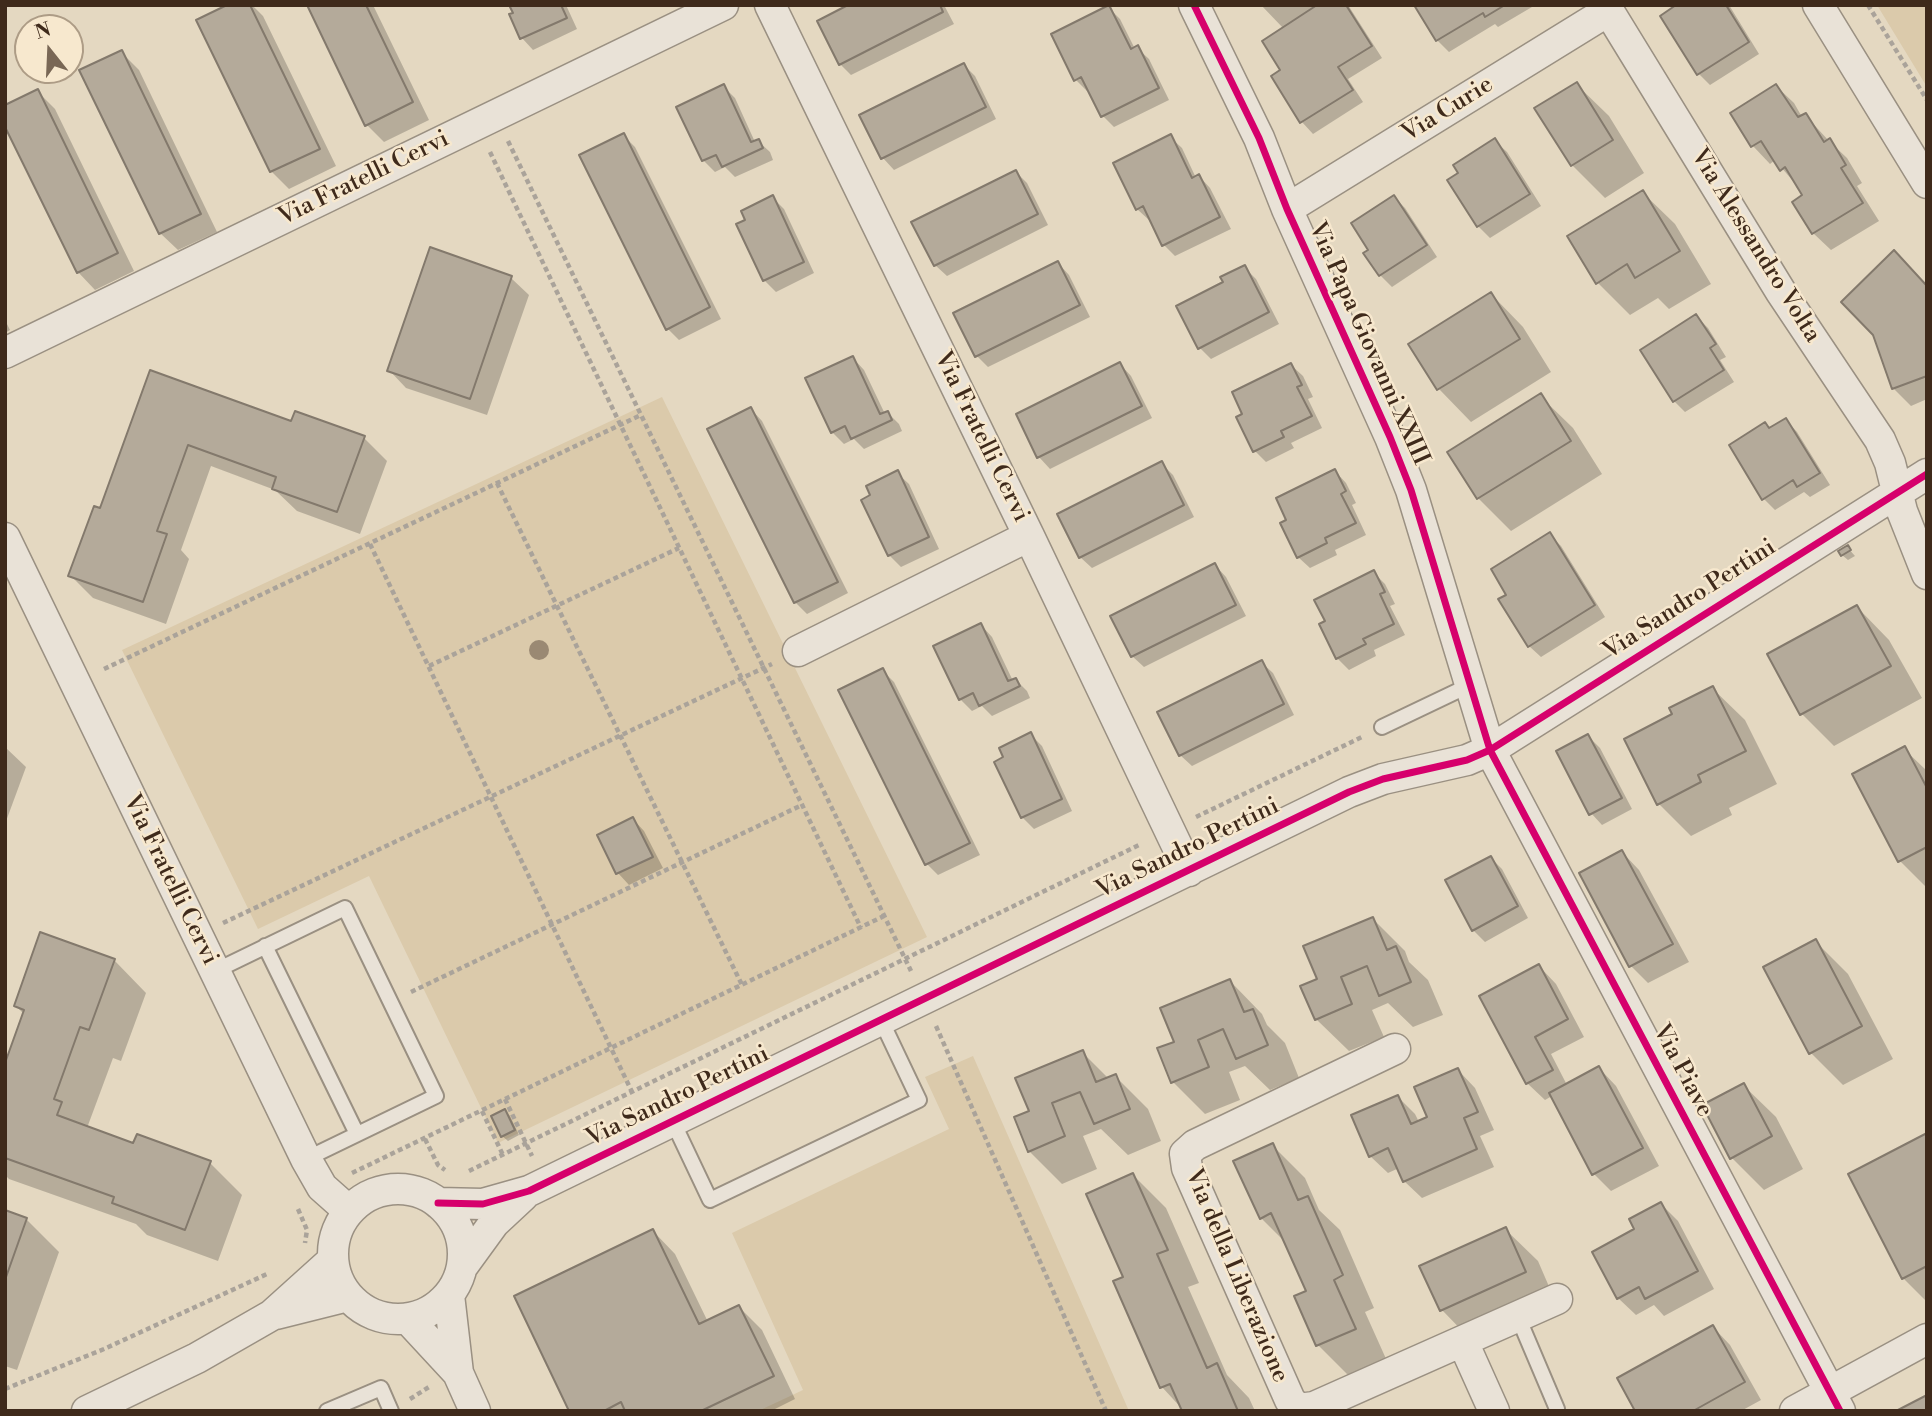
<!DOCTYPE html>
<style>
body{margin:0}
#map{position:relative;width:1932px;height:1416px;overflow:hidden;background:#e4d8c1;font-family:"Libre Bodoni",serif}
canvas{display:block}
.frame{position:absolute;inset:0;border:7px solid #3f2a1b;pointer-events:none}
.north{position:absolute;left:14px;top:14px;width:70px;height:70px;box-sizing:border-box;background:#f7e8ce;border:2px solid #ad9c86;border-radius:50%;rotate:342deg;font-size:19px;font-weight:700;line-height:28px;text-align:center;color:#3f2a1b}
.north::after{content:'';display:block;margin:auto;width:24px;height:32px;background:#796755;clip-path:polygon(50% 0,100% 100%,50% 72%,0 100%)}
</style>
<div id="map">
<canvas width="1932" height="1416"></canvas>
<div class="frame"></div>
<div class="north">N</div>
</div>
<script>
const ctx = document.querySelector('canvas').getContext('2d');
ctx.lineJoin = 'round';
function fillPath(path, color) { ctx.fillStyle = color; ctx.fill(path, 'evenodd'); }
const shape = rows => new Path2D(rows.map(r => 'M' + r).join(''));
function stroke(path, color, width, dash) { ctx.strokeStyle = color; ctx.lineWidth = width; ctx.lineCap = dash ? 'butt' : 'round'; ctx.setLineDash(dash || []); ctx.stroke(path); }
function label(font, color, halo, rows, align = 'center') {
  ctx.font = font + ' "Libre Bodoni",serif'; ctx.lineWidth = 5; ctx.setLineDash([]); ctx.textBaseline = 'middle'; ctx.strokeStyle = halo; ctx.fillStyle = color; for (const [text, x, y, turn = 0] of rows) {
    ctx.save(); ctx.translate(x, y); ctx.rotate((+turn || 0) * Math.PI / 180); ctx.textAlign = isNaN(turn) ? turn : align; if (halo) ctx.strokeText(text, 0, 0); ctx.fillText(text, 0, 0); ctx.restore();
  }
}
const green = shape([
 [1877,5,1927,5,1927,87],
 [662,397,927,937,498,1143,369,876,258,929,122,650],
 [973,1056,1129,1411,758,1411,803,1390,732,1233,949,1129,925,1077]
]);
const shadow = shape([
 [231,5,252,5,263,16,336,166,289,189,271,171],
 [309,5,373,5,429,120,384,142,367,125],
 [511,5,566,5,577,29,533,50,522,38,511,15,515,14],
 [852,5,944,5,954,24,851,75,840,64],
 [1261,5,1348,5,1382,58,1348,79,1363,102,1313,134,1302,122,1273,77,1283,71,1284,29],
 [1416,5,1531,5,1532,7,1498,27,1495,24,1449,52,1437,40],
 [1679,5,1729,5,1759,54,1710,85,1698,73],
 [1109,8,1120,19,1135,49,1137,48,1149,59,1169,100,1114,127,1103,116,1090,90,1087,91,1076,80],
 [121,52,139,70,217,232,178,250,160,233],
 [964,65,975,76,996,119,894,170,883,158],
 [1576,84,1609,116,1644,173,1605,198,1572,165,1537,108],
 [723,86,735,98,755,142,758,141,770,152,773,160,735,177,725,167,715,172,703,160],
 [1776,86,1794,103,1802,117,1805,115,1829,141,1847,158,1862,183,1857,186,1879,221,1831,250,1813,233,1805,196,1798,187,1775,160,1770,164,1753,146,1732,114],
 [38,92,55,109,134,271,95,290,78,272],
 [623,135,635,147,721,319,679,340,668,329],
 [1170,137,1182,148,1196,178,1199,176,1210,188,1231,229,1175,256,1164,245,1151,219,1149,220,1137,209],
 [1495,141,1507,152,1541,206,1490,238,1478,226,1461,173],
 [1016,172,1027,183,1048,225,947,276,935,265],
 [1642,192,1675,224,1711,284,1669,309,1658,298,1630,315,1598,283],
 [1394,197,1405,208,1437,257,1392,287,1380,275,1366,253,1371,251],
 [773,198,784,209,814,273,776,292,764,280,748,221],
 [1058,263,1069,275,1090,317,988,367,977,356],
 [1245,268,1256,279,1279,324,1211,359,1200,348,1225,283],
 [511,278,529,295,487,415,406,388,389,370],
 [1927,287,1927,399,1911,406,1893,388],
 [1491,294,1523,327,1551,372,1471,422,1439,389,1411,345],
 [1696,316,1708,328,1726,357,1720,360,1734,382,1685,412,1674,401],
 [5,320,10,330,5,333],
 [853,358,864,370,885,414,888,413,899,424,902,431,864,449,854,439,844,444,832,432],
 [1120,364,1131,376,1152,418,1050,469,1039,457,1018,415],
 [1291,365,1303,376,1313,397,1308,399,1322,428,1291,443,1294,448,1266,462,1255,451],
 [151,372,293,423,364,438,387,461,360,534,297,511,275,490,211,466,181,550,189,559,166,624,93,598,70,575,101,510],
 [1540,396,1573,428,1602,474,1511,531,1478,498,1450,452],
 [751,409,762,421,848,593,807,614,795,602],
 [1786,420,1797,432,1830,485,1810,497,1804,492,1775,510,1763,498,1770,430],
 [1162,464,1173,475,1194,517,1092,568,1080,557],
 [1335,471,1346,483,1356,503,1352,505,1366,535,1335,550,1337,555,1310,568,1298,557,1288,520],
 [897,473,909,484,939,549,901,567,889,555,873,496],
 [1550,535,1561,546,1605,617,1541,657,1529,646,1509,595],
 [1847,547,1855,556,1848,560,1842,555],
 [1215,565,1226,577,1246,616,1144,667,1132,656],
 [1373,572,1385,584,1395,604,1390,606,1405,635,1374,650,1376,656,1349,670,1337,658,1327,622],
 [1857,607,1889,640,1922,698,1834,746,1802,714],
 [981,625,992,637,1013,681,1016,680,1027,691,1030,698,992,716,982,706,972,711,960,699],
 [1261,662,1273,673,1294,715,1192,766,1180,755],
 [882,670,894,682,980,855,938,875,927,864],
 [1712,688,1745,720,1777,784,1729,808,1732,815,1691,836,1658,803,1675,715],
 [1031,735,1042,746,1072,811,1034,829,1022,817,1006,758],
 [1588,736,1600,748,1632,809,1602,825,1591,813],
 [5,747,26,767,5,824],
 [1904,749,1927,771,1927,888,1900,861],
 [633,819,644,831,663,868,629,885,618,873],
 [1622,852,1639,870,1689,962,1648,983,1631,966],
 [1491,858,1502,869,1528,918,1485,942,1473,930],
 [1373,919,1405,951,1409,962,1428,980,1443,1015,1413,1027,1388,1003,1372,1010,1384,1037,1349,1051,1316,1019],
 [1815,941,1848,974,1893,1059,1843,1085,1811,1053],
 [114,960,146,993,121,1061,113,1058,87,1128,134,1145,210,1163,242,1195,218,1261,147,1235,136,1224,9,1179,5,1175,5,1068,25,1015,16,1006],
 [1539,966,1556,984,1584,1037,1551,1054,1567,1085,1599,1068,1616,1086,1659,1166,1611,1191,1594,1174,1552,1096,1545,1100,1527,1083],
 [1230,981,1262,1014,1267,1025,1285,1043,1299,1078,1270,1090,1245,1066,1229,1072,1240,1100,1205,1114,1173,1082,1176,1043],
 [1082,1052,1109,1079,1115,1076,1148,1109,1161,1141,1128,1155,1101,1129,1083,1136,1097,1169,1062,1184,1029,1151,1031,1112],
 [1458,1070,1475,1088,1494,1130,1480,1136,1494,1167,1422,1198,1404,1181,1399,1168,1388,1173,1370,1156,1398,1097,1415,1114,1419,1122,1430,1118],
 [1743,1085,1776,1117,1803,1169,1764,1190,1732,1158],
 [505,1111,510,1116,519,1135,508,1141,502,1136],
 [1927,1135,1927,1300,1926,1301,1903,1278],
 [1273,1146,1305,1178,1319,1210,1340,1230,1374,1308,1365,1312,1387,1361,1350,1377,1318,1345,1309,1292,1287,1244,1261,1218],
 [1133,1175,1166,1208,1199,1283,1188,1287,1227,1375,1249,1398,1255,1411,1184,1411,1162,1387],
 [1661,1204,1678,1221,1714,1289,1664,1316,1654,1305,1636,1315,1618,1298,1637,1230],
 [5,1212,26,1219,59,1252,17,1370,5,1366],
 [1505,1229,1538,1261,1557,1305,1474,1343,1442,1310,1422,1267],
 [653,1231,675,1254,708,1322,739,1307,762,1330,795,1399,771,1411,571,1411],
 [1713,1327,1730,1345,1761,1400,1741,1411,1637,1411]
]);
const building = shape([
 [227,5,250,5,320,149,270,172,196,20,227,5],
 [307,5,366,5,413,102,365,126,307,5],
 [509,5,561,5,567,18,520,39,509,14,513,13,509,5],
 [848,5,940,5,943,12,839,65,817,21,848,5],
 [1109,5,1131,49,1138,45,1159,88,1101,117,1081,77,1074,81,1051,34,1109,5],
 [1317,5,1346,5,1372,46,1338,67,1353,90,1300,123,1271,76,1280,70,1262,41,1317,5],
 [1414,5,1505,5,1485,17,1483,13,1436,41,1414,5],
 [1676,5,1726,5,1749,42,1697,75,1660,16,1676,5],
 [122,50,201,214,159,234,79,70,122,50],
 [964,63,986,107,881,159,859,115,964,63],
 [1577,82,1613,140,1571,166,1534,108,1577,82],
 [724,84,751,142,759,139,763,148,722,167,716,155,702,161,676,107,724,84],
 [1776,84,1798,117,1806,113,1824,142,1830,138,1846,165,1841,168,1863,203,1812,234,1792,202,1802,195,1785,167,1780,171,1761,141,1751,147,1730,113,1776,84],
 [38,89,118,253,77,273,5,127,5,105,38,89],
 [624,133,710,307,666,330,579,155,624,133],
 [1171,134,1192,178,1199,174,1220,217,1162,246,1143,206,1136,210,1113,163,1171,134],
 [1495,138,1530,194,1477,227,1447,180,1458,173,1453,165,1495,138],
 [1016,170,1038,214,934,266,911,222,1016,170],
 [1643,190,1680,251,1635,278,1627,264,1596,284,1567,236,1643,190],
 [773,195,804,262,763,281,736,224,745,220,741,211,773,195],
 [1394,195,1427,245,1379,276,1363,253,1368,250,1351,223,1394,195],
 [430,247,512,276,470,399,387,371,430,247],
 [1894,250,1927,286,1927,376,1892,389,1873,335,1841,302,1894,250],
 [1058,261,1080,305,975,357,953,313,1058,261],
 [1245,265,1269,312,1198,349,1176,306,1223,282,1220,277,1245,265],
 [1491,292,1520,339,1437,390,1408,344,1491,292],
 [1696,314,1716,344,1710,348,1724,370,1673,402,1640,350,1696,314],
 [853,356,880,414,888,411,892,420,851,439,845,426,831,433,805,378,853,356],
 [1120,362,1142,406,1037,458,1016,414,1120,362],
 [1291,363,1302,385,1297,387,1312,416,1281,431,1284,437,1253,452,1236,417,1242,414,1232,392,1291,363],
 [150,370,291,421,295,411,365,436,337,512,272,489,276,477,188,445,157,531,167,534,143,602,68,576,94,506,100,508,150,370],
 [1541,393,1571,441,1477,499,1447,452,1541,393],
 [751,407,838,582,794,603,707,429,751,407],
 [1786,418,1820,473,1797,487,1793,480,1762,500,1729,445,1765,422,1769,428,1786,418],
 [1162,461,1184,505,1079,558,1057,514,1162,461],
 [1335,469,1346,491,1341,494,1356,523,1325,538,1327,543,1297,558,1280,523,1286,520,1276,498,1335,469],
 [898,470,929,537,888,556,861,500,870,495,866,486,898,470],
 [1550,532,1595,605,1528,647,1498,599,1506,595,1491,569,1550,532],
 [1848,545,1851,550,1841,556,1838,551,1848,545],
 [1215,563,1236,605,1131,657,1110,616,1215,563],
 [1374,570,1385,592,1380,594,1394,624,1363,639,1366,644,1336,659,1319,624,1325,621,1314,600,1374,570],
 [1857,605,1891,666,1800,715,1767,654,1857,605],
 [981,623,1008,681,1016,678,1020,686,979,706,973,693,959,700,933,646,981,623],
 [1262,660,1284,704,1179,756,1157,712,1262,660],
 [883,668,970,843,925,865,838,690,883,668],
 [1713,686,1746,751,1698,775,1701,782,1657,805,1624,739,1672,714,1669,708,1713,686],
 [1031,732,1062,799,1021,818,994,762,1003,757,999,748,1031,732],
 [1588,734,1622,798,1589,815,1556,751,1588,734],
 [1905,746,1927,788,1927,847,1898,862,1852,774,1905,746],
 [633,817,653,857,616,874,597,835,633,817],
 [1622,850,1673,944,1629,967,1579,873,1622,850],
 [1491,856,1518,906,1472,931,1445,880,1491,856],
 [1373,917,1387,950,1396,946,1411,982,1379,996,1367,966,1341,977,1352,1004,1315,1020,1300,986,1317,979,1303,946,1373,917],
 [40,932,115,959,89,1030,80,1027,54,1099,62,1102,57,1115,133,1143,137,1134,211,1161,185,1230,112,1203,114,1197,5,1158,5,1063,24,1010,14,1006,40,932],
 [1816,939,1862,1026,1809,1054,1763,967,1816,939],
 [1539,964,1568,1019,1535,1037,1553,1070,1526,1084,1479,996,1539,964],
 [1230,979,1244,1012,1253,1009,1268,1045,1236,1059,1223,1029,1198,1040,1209,1067,1171,1083,1157,1048,1174,1042,1160,1008,1230,979],
 [1083,1050,1096,1082,1116,1074,1130,1109,1094,1124,1080,1092,1052,1103,1065,1136,1028,1152,1014,1117,1029,1111,1015,1078,1083,1050],
 [1599,1066,1643,1148,1592,1175,1549,1093,1599,1066],
 [1458,1068,1478,1112,1464,1118,1477,1149,1403,1182,1388,1148,1369,1157,1351,1115,1398,1095,1411,1124,1427,1117,1414,1087,1458,1068],
 [1744,1083,1772,1136,1730,1159,1702,1105,1744,1083],
 [505,1109,515,1130,501,1137,491,1116,505,1109],
 [1927,1133,1927,1266,1902,1279,1848,1174,1927,1133],
 [1273,1143,1298,1200,1308,1196,1343,1275,1334,1280,1356,1329,1316,1346,1294,1296,1306,1291,1271,1213,1260,1219,1233,1161,1273,1143],
 [1133,1173,1168,1250,1157,1254,1207,1368,1217,1363,1238,1411,1182,1411,1170,1384,1160,1388,1113,1281,1123,1277,1086,1194,1133,1173],
 [1661,1202,1698,1271,1645,1299,1639,1287,1617,1299,1592,1252,1634,1229,1629,1219,1661,1202],
 [5,1210,27,1218,5,1280,5,1210],
 [1506,1227,1526,1272,1440,1311,1419,1266,1506,1227],
 [653,1229,699,1324,739,1305,774,1376,701,1411,625,1411,621,1402,604,1411,569,1411,514,1296,653,1229],
 [1713,1325,1745,1382,1693,1411,1635,1411,1617,1378,1713,1325],
 [1927,1395,1927,1411,1896,1411,1927,1395]
]);
const path = shape([
 [1868,5,1927,100],
 [508,141,911,971],
 [490,152,861,928],
 [497,483,742,985],
 [370,544,632,1092],
 [429,666,679,548],
 [104,669,641,415],
 [1196,817,1362,737],
 [223,923,772,664],
 [411,992,802,805],
 [936,1026,1106,1411],
 [505,1099,532,1156],
 [482,1111,503,1155],
 [425,1139,438,1165,445,1170],
 [469,1171,1141,844],
 [352,1173,884,916],
 [298,1209,307,1230,305,1243],
 [5,1389,104,1349,267,1274],
 [410,1399,429,1387]
]);
const lane = shape([
 [1382,727,1470,685],
 [265,946,357,1134],
 [215,971,345,908,436,1096,306,1159],
 [673,1122,710,1200,919,1100,881,1020],
 [1518,1317,1557,1409],
 [327,1411,381,1388,391,1411]
]);
const street = shape([
 [770,5,1029,536,1189,871],
 [1194,5,1259,138,1287,209,1390,437,1411,490,1490,750,1840,1411],
 [1605,5,1781,292,1880,440,1890,463,1902,511,1927,574],
 [1818,5,1927,183],
 [1287,209,1608,11],
 [5,353,723,5],
 [5,538,306,1159,322,1187,349,1211],
 [798,651,1029,536],
 [1395,1049,1195,1145,1185,1154,1187,1168,1290,1400,1298,1409,1314,1407,1557,1299],
 '333 1254a65 65 0 1 1 130 0a65 65 0 1 1-130 0Z',
 [438,1203,483,1204,529,1191,1349,792,1383,779,1467,760,1490,750,1927,474],
 [462,1267,494,1223,523,1196],
 [449,1295,458,1373],
 [276,1314,348,1296],
 [408,1319,458,1373,475,1411],
 [1463,1342,1494,1411],
 [87,1411,197,1358,272,1315,333,1260],
 [1795,1411,1927,1339]
]);
const cycleway = shape([
 [1194,5,1259,138,1287,209,1390,437,1411,490,1490,750,1840,1411],
 [438,1203,483,1204,529,1191,1349,792,1383,779,1467,760,1490,750,1927,474]
]);
const trees = [
 [539,650]
];
const streetNames = [
 ["Via Curie",1448,110,-32],
 ["Via Fratelli Cervi",364,179,-26],
 ["Via Alessandro Volta",1755,246,58],
 ["Via Papa Giovanni XXIII",1368,344,66],
 ["Via Fratelli Cervi",981,437,64],
 ["Via Sandro Pertini",1690,600,-33],
 ["Via Sandro Pertini",1188,849,-26],
 ["Via Fratelli Cervi",170,880,64],
 ["Via Piave",1682,1071,62],
 ["Via Sandro Pertini",678,1097,-26],
 ["Via della Liberazione",1236,1276,67]
];
fillPath(green, '#dbcaab');
fillPath(shadow, '#0003');
fillPath(building, '#b4aa9a');
stroke(building, '#83796c', 2);
stroke(lane, '#9a9082', 18);
stroke(street, '#9a9082', 33);
stroke(path, '#aaa39a', 4.5, [5, 3.5]);
stroke(lane, '#e9e2d7', 14);
stroke(street, '#e9e2d7', 30);
stroke(cycleway, '#d6006c', 7);
ctx.fillStyle = '#9a8973';
for (const [x, y] of trees) { ctx.beginPath(); ctx.arc(x, y, 10, 0, 2 * Math.PI); ctx.fill(); }
label('24px', '#3f2a1b', '#f7e8ce', streetNames);
</script>
